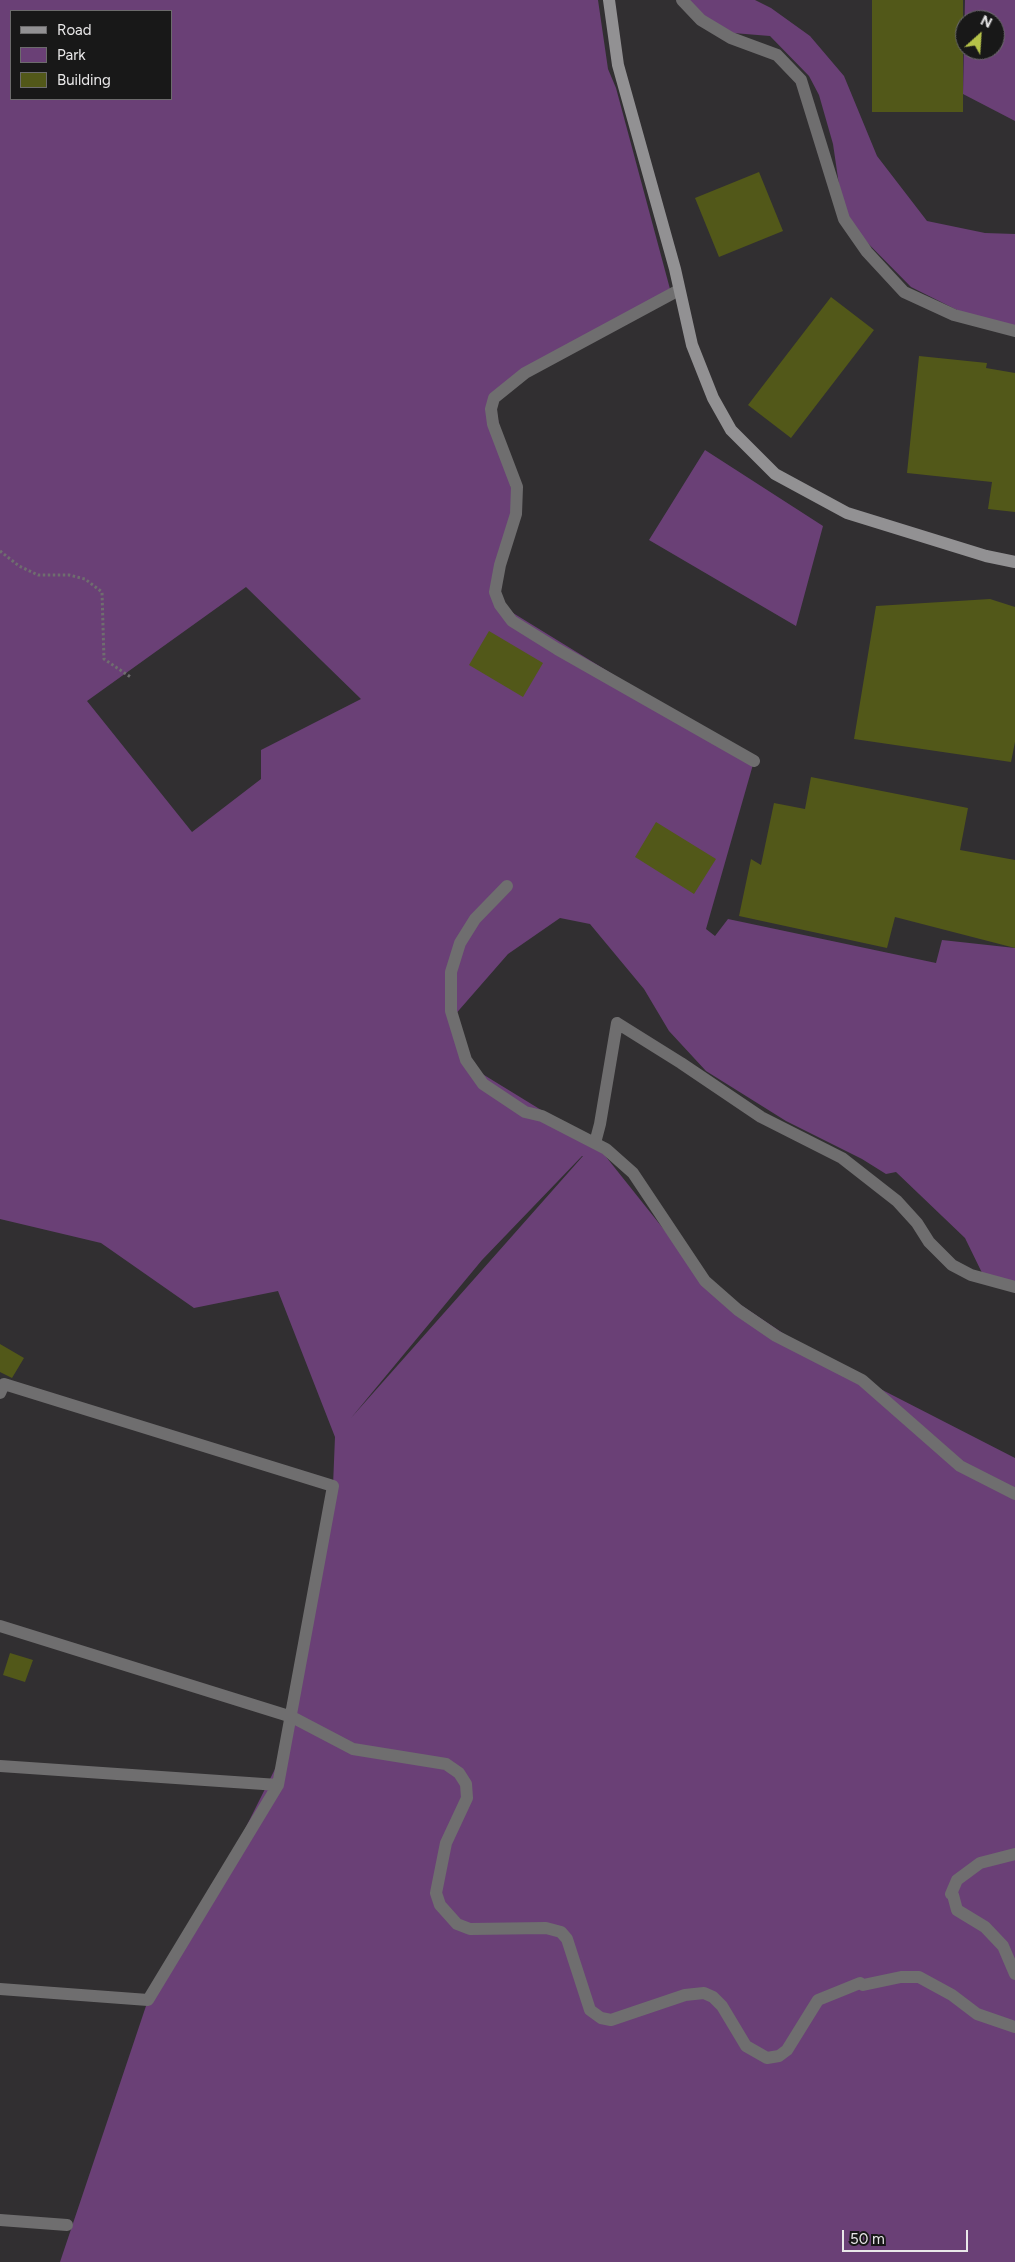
<!DOCTYPE html>
<style>
body{margin:0}
#map{position:relative;width:1015px;height:2262px;overflow:hidden;background:#312f31;font-family:Figtree,sans-serif}
canvas{display:block}
.legend{position:absolute;left:10px;top:10px;width:162px;height:90px;box-sizing:border-box;background:#181818;border:1px solid #6c6b6c;margin:0;padding:6px 9px;list-style:none;font-size:15px;color:#e9e8e9}
.legend li{display:flex;align-items:center;gap:10px;height:25px}
.legend b{width:25px;border:1px solid #6c6b6c}
.north{position:absolute;left:955px;top:10px;width:50px;height:50px;box-sizing:border-box;background:#181818;border:1px solid #6c6b6c;border-radius:50%;rotate:26deg;font-size:14px;font-weight:700;line-height:20px;text-align:center;color:#e9e8e9}
.north::after{content:'';display:block;margin:auto;width:18px;height:22px;background:#b5c249;clip-path:polygon(50% 0,100% 100%,50% 72%,0 100%)}
.scale{position:absolute;left:842px;top:2230px;width:126px;height:22px;box-sizing:border-box;border:2px solid #e9e8e9;border-top:0;padding-left:6px;font-size:15px;line-height:18px;white-space:nowrap;color:#e9e8e9;-webkit-text-stroke:4px #181818;paint-order:stroke}
</style>
<div id="map">
<canvas width="1015" height="2262"></canvas>
<ul class="legend">
<li><b style="height:6px;background:#929193"></b>Road</li>
<li><b style="height:14px;background:#6a4076"></b>Park</li>
<li><b style="height:14px;background:#525819"></b>Building</li>
</ul>
<div class="north">N</div>
<div class="scale">50 m</div>
</div>
<script>
const ctx = document.querySelector('canvas').getContext('2d');
ctx.lineJoin = 'round';
function fillPath(path, color) { ctx.fillStyle = color; ctx.fill(path, 'evenodd'); }
const shape = rows => new Path2D(rows.map(r => 'M' + r).join(''));
function stroke(path, color, width, dash) { ctx.strokeStyle = color; ctx.lineWidth = width; ctx.lineCap = dash ? 'butt' : 'round'; ctx.setLineDash(dash || []); ctx.stroke(path); }
const green = shape([
 [0,0,598,0,608,69,616,88,670,289,494,398,516,514,495,592,500,605,754,761,706,929,715,936,728,919,936,963,942,940,1015,948,1015,1285,985,1279,965,1238,896,1172,886,1174,862,1159,786,1121,706,1071,669,1031,644,989,590,924,560,918,508,954,453,1017,471,1067,595,1143,705,1281,820,1358,1015,1458,1015,2262,60,2262,148,2000,214,1891,284,1751,333,1486,335,1437,278,1291,194,1308,101,1243,0,1219],
 [11,11,171,11,171,99,11,99],
 [246,587,361,699,261,750,261,779,192,832,87,701],
 [582,1156,583,1156,351,1418,482,1260],
 [686,0,755,0,771,8,810,36,844,76,877,156,927,221,985,233,1015,234,1015,330,983,323,911,287,844,219,833,144,819,95,809,76,770,36,721,32],
 [965,0,1015,0,1015,121,963,94],
 [965,20,995,20,995,50,965,50],
 [705,450,823,526,796,626,649,540]
]);
const building = shape([
 [872,0,963,0,963,112,872,112],
 [759,172,783,231,719,257,695,198],
 [831,297,874,330,791,438,748,405],
 [919,356,987,363,986,368,1015,373,1015,512,988,509,992,482,907,473],
 [990,599,1015,607,1015,742,1011,762,854,739,876,606],
 [489,631,543,663,523,697,469,665],
 [811,777,968,808,960,850,1015,860,1015,948,895,917,887,948,739,916,751,859,761,865,774,803,805,809],
 [656,822,716,859,694,894,635,857],
 [0,1344,24,1358,12,1378,0,1372],
 [10,1653,33,1660,25,1682,3,1675]
]);
const path = shape([
 [0,551,19,566,38,575,69,575,85,579,102,592,104,659,132,678]
]);
const street = shape([
 [682,0,701,20,731,38,777,55,801,80,844,219,867,252,904,292,954,315,1015,331],
 [679,290,525,373,494,398,491,409,493,424,517,487,516,514,500,565,495,592,500,605,512,621,557,649,754,761],
 [507,886,475,919,460,943,451,972,451,1011,466,1060,483,1084,525,1112,542,1116,606,1149,633,1173,705,1281,738,1310,776,1336,862,1380,960,1466,1015,1494],
 [595,1143,600,1124,617,1023,681,1063,761,1117,842,1158,897,1201,917,1223,929,1242,952,1265,971,1275,1015,1287],
 [0,1393,4,1384,333,1486,278,1785,148,2000,0,1989],
 [0,1626,292,1717,353,1749,446,1764,459,1773,466,1784,467,1798,446,1843,436,1893,440,1905,457,1924,470,1929,546,1928,561,1932,567,1939,590,2010,601,2018,611,2020,685,1995,704,1993,713,1997,722,2006,746,2046,767,2058,779,2056,787,2050,818,2000,860,1983,863,1985,901,1977,919,1977,952,1995,977,2014,1015,2027],
 [0,1766,278,1785],
 [1015,1854,980,1863,957,1880,951,1894,953,1895,957,1910,985,1927,1003,1946,1015,1974],
 [0,2220,67,2225]
]);
const secondary = shape([
 [609,0,618,65,675,269,692,345,713,398,731,430,775,474,847,513,986,556,1015,562]
]);
fillPath(green, '#6a4076');
fillPath(building, '#525819');
stroke(path, '#6f6d6f', 3, [2.5, 2.5]);
stroke(street, '#6f6e6f', 12);
stroke(secondary, '#929193', 12);
</script>
